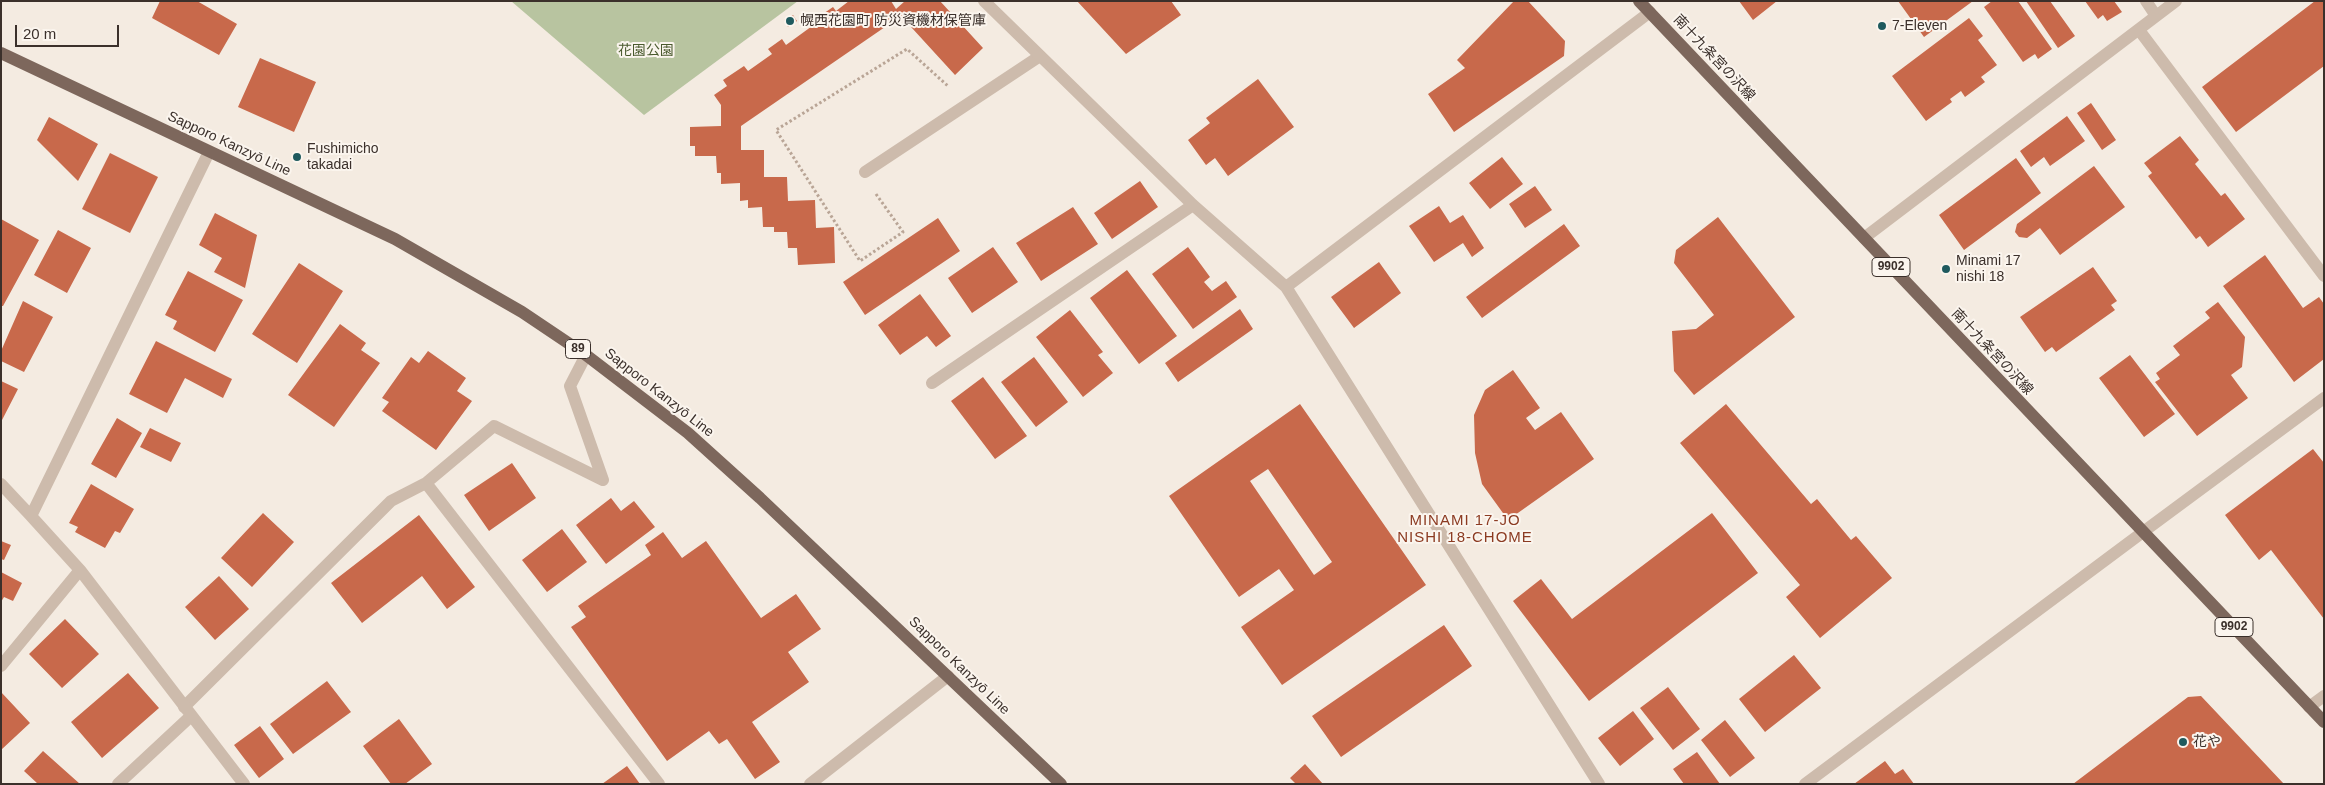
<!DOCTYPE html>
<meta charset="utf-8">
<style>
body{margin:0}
#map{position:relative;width:2325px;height:785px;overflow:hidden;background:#f4ebe1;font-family:Arial,sans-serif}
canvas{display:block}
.frame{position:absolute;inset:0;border:2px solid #3b302b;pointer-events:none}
.scale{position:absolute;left:15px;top:25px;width:104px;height:22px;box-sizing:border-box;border:2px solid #3b302b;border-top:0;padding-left:6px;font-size:15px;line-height:18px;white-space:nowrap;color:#3b302b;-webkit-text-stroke:4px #fbf5ee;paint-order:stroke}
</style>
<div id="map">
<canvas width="2325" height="785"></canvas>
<div class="frame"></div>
<div class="scale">20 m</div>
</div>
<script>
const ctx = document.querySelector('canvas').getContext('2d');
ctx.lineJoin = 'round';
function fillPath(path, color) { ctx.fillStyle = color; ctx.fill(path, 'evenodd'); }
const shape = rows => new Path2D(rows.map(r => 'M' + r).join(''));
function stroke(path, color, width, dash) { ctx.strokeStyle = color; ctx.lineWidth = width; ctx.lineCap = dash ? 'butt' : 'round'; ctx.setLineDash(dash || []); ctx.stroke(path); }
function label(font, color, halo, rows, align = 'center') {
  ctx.font = font + ' Arial,"Noto Sans JP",sans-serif'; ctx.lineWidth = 4; ctx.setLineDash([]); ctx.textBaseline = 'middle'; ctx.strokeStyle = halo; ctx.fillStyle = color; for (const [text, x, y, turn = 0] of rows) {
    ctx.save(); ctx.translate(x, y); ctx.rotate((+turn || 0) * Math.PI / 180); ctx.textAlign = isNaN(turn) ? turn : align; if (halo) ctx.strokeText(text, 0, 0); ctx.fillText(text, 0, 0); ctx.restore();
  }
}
const green = shape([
 [511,1,798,1,644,115]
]);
const building = shape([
 [160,1,197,1,237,24,219,55,152,18],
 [849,1,891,1,896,9,905,1,940,1,983,48,955,75,901,16,741,126,741,150,764,150,764,177,787,177,788,201,815,200,816,228,834,227,835,263,798,265,797,248,788,248,787,232,774,232,774,227,763,227,762,207,748,208,748,200,740,201,740,183,721,184,721,173,717,173,716,156,695,156,695,146,690,146,690,127,721,126,721,105,714,95,727,86,723,80,744,66,748,71,772,54,768,49,782,39,786,45,819,21,817,18,833,7,836,11],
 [1077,1,1171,1,1181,15,1126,54],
 [1514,1,1528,1,1565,41,1564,56,1454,132,1428,94,1465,68,1457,60],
 [1739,1,1777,1,1753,20],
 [1898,1,1973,1,1924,37],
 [1992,1,2018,1,2052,49,2038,59,2035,54,2023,62,1984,7],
 [2026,1,2050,1,2075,36,2058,48],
 [2085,1,2114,1,2122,12,2107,21,2103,15,2098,19],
 [2315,1,2324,1,2324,66,2236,132,2202,87],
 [793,15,797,21,788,27,784,20],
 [1969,18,1983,36,1978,40,1997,65,1981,77,1985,82,1965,97,1961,91,1950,99,1952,102,1926,121,1892,76],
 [260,58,316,82,294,132,238,107],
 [1258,79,1294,127,1228,176,1215,158,1206,165,1188,140,1210,123,1206,118],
 [2091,103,2116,140,2102,150,2077,113],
 [2067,116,2085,141,2050,166,2044,157,2031,167,2020,151],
 [49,117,98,144,78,181,37,140],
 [2180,136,2199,160,2195,164,2221,196,2225,193,2245,219,2208,247,2200,236,2196,239,2148,176,2152,173,2144,163],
 [110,153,158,177,130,233,82,209],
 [1502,157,1523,184,1490,209,1469,183],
 [2016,158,2041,193,1964,250,1939,215],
 [2094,166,2125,207,2060,255,2040,228,2027,238,2019,237,2015,232,2017,224],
 [1140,181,1158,207,1112,239,1094,213],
 [1535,186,1552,210,1525,228,1509,204],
 [1439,206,1450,223,1463,215,1484,248,1472,257,1463,243,1434,262,1409,226],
 [1073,207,1098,244,1041,281,1016,243],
 [215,213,257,235,245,288,214,272,222,258,199,245],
 [1718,217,1795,317,1694,395,1674,371,1672,331,1696,329,1714,315,1674,263,1676,250],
 [938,218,960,251,865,315,843,282],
 [1,219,39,240,3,306,1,306],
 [1564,224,1580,246,1482,318,1466,297],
 [58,230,91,248,67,293,34,275],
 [993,247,1018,282,972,313,948,278],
 [1188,247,1210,277,1204,282,1212,291,1226,281,1237,297,1193,329,1152,274],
 [2265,255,2303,308,2319,297,2324,304,2324,359,2294,382,2223,286],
 [1379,262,1401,293,1354,328,1331,297],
 [299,263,343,291,297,363,252,334],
 [2093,267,2117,301,2111,305,2115,310,2056,352,2052,347,2045,352,2020,317],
 [1127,270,1177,336,1139,364,1090,298],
 [188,271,243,300,215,352,173,329,177,321,165,315],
 [920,294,951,336,936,347,927,336,900,355,878,325],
 [23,301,53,317,24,372,1,361,1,351],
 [2218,302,2245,337,2242,367,2231,375,2248,398,2197,436,2155,382,2160,379,2156,373,2180,355,2173,346,2210,318,2205,312],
 [1240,309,1253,329,1178,382,1165,363],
 [1070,310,1103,352,1098,355,1113,373,1083,397,1036,337],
 [340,324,366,343,361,350,380,363,334,427,288,395],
 [156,341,232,379,223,398,185,378,167,413,129,394],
 [428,351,466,378,457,391,472,401,436,450,382,411,389,402,382,398,411,357,419,363],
 [2130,355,2175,414,2144,437,2099,378],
 [1034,357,1068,402,1036,427,1001,382],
 [1513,370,1540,408,1526,418,1535,430,1561,412,1594,459,1508,520,1482,484,1475,453,1474,415,1485,390],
 [983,377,1027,436,995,459,951,401],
 [1,381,18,389,1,422],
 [1300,404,1426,585,1282,685,1241,627,1294,590,1279,569,1239,597,1169,496],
 [1268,469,1332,562,1314,575,1250,481],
 [1726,404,1811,504,1817,499,1851,540,1856,536,1892,578,1820,638,1786,597,1800,585,1680,443],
 [117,418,142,433,116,478,91,464],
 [150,428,181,443,171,462,140,447],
 [2313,449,2324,463,2324,619,2271,550,2259,560,2225,515],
 [512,463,536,498,489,531,464,495],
 [91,484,134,509,120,533,115,531,105,548,75,532,78,527,69,523],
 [611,498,621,511,634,501,655,527,606,564,576,525],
 [263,513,294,542,252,587,221,558],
 [1712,513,1758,573,1589,701,1513,601,1541,579,1572,619],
 [419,515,475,587,447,609,422,576,362,623,331,583],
 [562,529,587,562,547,592,522,560],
 [663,532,682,558,706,541,761,618,796,594,821,629,788,652,809,682,752,722,780,762,755,779,727,739,719,744,709,731,667,761,571,627,586,617,578,606,651,555,645,545],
 [1,541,11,545,4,560,1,559],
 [1,572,22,583,13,601,4,597,1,602],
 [219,576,249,609,215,640,185,607],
 [65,619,99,654,62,688,29,654],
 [1444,625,1472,666,1341,757,1312,716],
 [1794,655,1821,688,1765,732,1739,699],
 [128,673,159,708,102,758,71,722],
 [327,681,351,712,293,754,270,724],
 [1668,687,1700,729,1673,750,1640,708],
 [1,692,30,723,1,750],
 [2201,696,2284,784,2073,784,2188,697],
 [1633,711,1654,739,1620,766,1598,738],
 [399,719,432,764,405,784,391,784,363,746],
 [1725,720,1755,758,1730,777,1701,740],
 [260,726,284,759,259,778,234,745],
 [43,751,80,784,38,784,24,771],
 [1697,752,1720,784,1684,784,1673,769],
 [1885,761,1895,774,1903,769,1914,784,1854,784],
 [1305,764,1323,784,1296,784,1290,778],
 [627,766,640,784,602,784]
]);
const path = shape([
 [876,194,903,232,860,261,776,130,907,49,949,87]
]);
const service = shape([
 [2139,30,2324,276],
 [865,172,1040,56],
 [586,355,570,386,603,480,494,426,426,483,659,784],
 [184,707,391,501,426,483]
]);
const minor = shape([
 [984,1,1193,205,1286,287,1599,784],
 [2146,1,2156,16],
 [209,152,31,516,80,570,244,784],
 [1864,238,2176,1],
 [1286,287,1650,12],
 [932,383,1193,205],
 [1,484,31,516],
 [1,666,80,570],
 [2309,707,2324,696],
 [118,784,191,716],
 [810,784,948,676],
 [1805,784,2143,532]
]);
const tertiary = shape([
 [2143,532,2324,398]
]);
const primary = shape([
 [1639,1,2324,722],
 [1,53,395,239,522,312,586,355,688,433,760,498,1061,784]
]);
const markers = [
 [790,21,5,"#1f5a5e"],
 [1882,26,5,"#1f5a5e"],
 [297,157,5,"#1f5a5e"],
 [1946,269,5,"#1f5a5e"],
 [2183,742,5,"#1f5a5e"]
];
const shields = [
 [1891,267,38],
 [578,349,25],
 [2234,627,38]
];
const shieldNames = [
 ["9902",1891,267],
 ["89",578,349],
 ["9902",2234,627]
];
const poiNames = [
 ["幌西花園町 防災資機材保管庫",800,21],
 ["7-Eleven",1892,26],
 ["Fushimicho",307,149],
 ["takadai",307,165],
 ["Minami 17",1956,261],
 ["nishi 18",1956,277],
 ["花や",2193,742]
];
const parkNames = [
 ["花園公園",646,51]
];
const streetNames = [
 ["南十九条宮の沢線",1714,58,47],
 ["Sapporo Kanzyō Line",229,144,25],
 ["南十九条宮の沢線",1992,352,47],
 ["Sapporo Kanzyō Line",659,393,38],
 ["Sapporo Kanzyō Line",959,666,44]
];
const neighbourhoodNames = [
 ["MINAMI 17-JO",1465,521],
 ["NISHI 18-CHOME",1465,538]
];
fillPath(green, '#b8c4a0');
fillPath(building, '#c8694b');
stroke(path, '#b9a596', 3, [2.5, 2.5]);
stroke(service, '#cdbbac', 12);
stroke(minor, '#cdbbac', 12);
stroke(tertiary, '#cdbbac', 12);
stroke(primary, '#7d675c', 12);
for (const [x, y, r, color] of markers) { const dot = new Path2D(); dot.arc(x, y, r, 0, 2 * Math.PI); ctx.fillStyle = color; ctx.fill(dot); stroke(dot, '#fbf5ee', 2); }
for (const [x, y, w] of shields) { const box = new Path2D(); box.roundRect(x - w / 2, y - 9.5, w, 19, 4); ctx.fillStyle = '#fbf5ee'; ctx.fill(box); stroke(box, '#3b302b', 1); }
label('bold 12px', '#3b302b', null, shieldNames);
label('14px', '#3b302b', '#fbf5ee', poiNames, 'left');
label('14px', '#4a5a2e', '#fbf5ee', parkNames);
label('14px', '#3b302b', '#fbf5ee', streetNames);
ctx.letterSpacing = '1px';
label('15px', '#8c3b22', '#fbf5ee', neighbourhoodNames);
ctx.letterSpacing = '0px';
</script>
